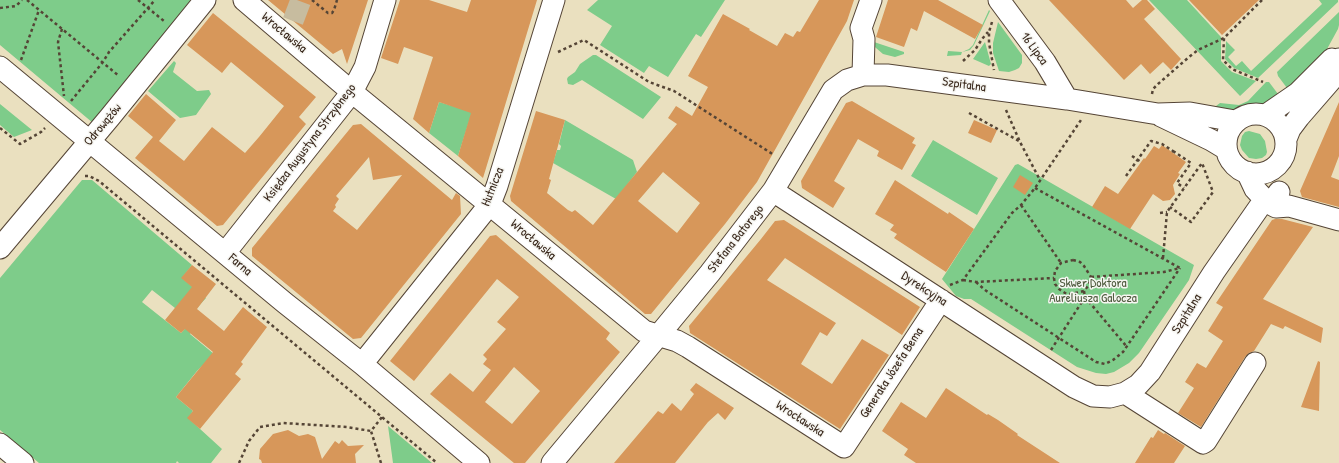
<!DOCTYPE html>
<meta charset="utf-8">
<style>
body{margin:0}
canvas{display:block;background:#eae0bf}
</style>
<canvas width="1339" height="463"></canvas>
<script>
const ctx = document.querySelector('canvas').getContext('2d');
ctx.lineJoin = 'round';
function fillPath(path, color) { ctx.fillStyle = color; ctx.fill(path, 'evenodd'); }
const shape = rows => new Path2D(rows.map(r => 'M' + r).join(''));
function stroke(path, color, width, dash) { ctx.strokeStyle = color; ctx.lineWidth = width; ctx.lineCap = dash ? 'butt' : 'round'; ctx.setLineDash(dash || []); ctx.stroke(path); }
function label(font, color, halo, rows, align = 'center') {
  ctx.font = font + ' "Patrick Hand",sans-serif'; ctx.lineWidth = 3; ctx.setLineDash([]); ctx.textBaseline = 'middle'; ctx.strokeStyle = halo; ctx.fillStyle = color; for (const [text, x, y, turn = 0] of rows) {
    ctx.save(); ctx.translate(x, y); ctx.rotate((+turn || 0) * Math.PI / 180); ctx.textAlign = isNaN(turn) ? turn : align; if (halo) ctx.strokeText(text, 0, 0); ctx.fillText(text, 0, 0); ctx.restore();
  }
}
const green = shape([
 [0,0,195,0,93,123,0,45],
 [598,0,725,0,701,37,696,34,668,77,649,66,644,73,600,45,612,26,587,10],
 [1149,0,1187,0,1221,37,1221,61,1232,72,1256,81,1240,96],
 [1319,0,1338,0,1338,2,1258,78,1234,68,1225,59,1226,41,1235,50,1228,57,1236,66,1242,61,1251,71,1322,4],
 [989,10,990,11,974,45,970,50,962,52,961,55,947,56,948,51,962,52,969,49,973,45],
 [1339,12,1339,25,1338,29,1321,60,1290,92,1278,76,1277,72],
 [998,22,1022,55,1022,63,1019,68,1015,70,1009,72,999,71,993,53,993,43],
 [874,42,904,52,904,54,895,57,883,54,876,48,873,45],
 [985,42,991,64,989,66,973,59],
 [593,55,596,55,661,97,643,119,582,80,573,85,568,84,567,79,568,77,575,72,580,64],
 [174,61,176,63,173,72,197,91,209,90,211,94,196,115,180,118,148,91],
 [1266,82,1269,82,1281,98,1266,107,1253,107,1237,111,1213,111,1216,106,1220,103,1239,105,1248,101],
 [439,102,472,112,458,156,429,133],
 [0,104,32,130,14,137,0,125],
 [565,120,633,160,637,172,616,199,553,163,557,150,560,150,561,146,559,144],
 [1249,131,1260,134,1265,141,1267,152,1266,155,1262,158,1256,159,1249,158,1242,150,1240,145,1242,136,1245,132],
 [933,140,998,178,977,215,911,176],
 [1018,164,1194,265,1189,280,1139,353,1129,363,1114,372,1106,374,1096,373,1077,367,971,299,964,299,956,296,942,279,1015,165],
 [82,180,92,180,192,265,182,278,206,298,196,309,175,308,152,290,142,302,181,333,191,322,196,326,190,334,214,354,197,371,176,397,193,411,188,418,222,449,211,463,179,463,177,461,176,463,39,463,0,430,0,278],
 [388,426,432,463,393,463]
]);
const building = shape([
 [268,0,368,0,347,64,342,49,333,54],
 [400,0,429,0,467,12,471,0,537,0,483,178,458,156,471,113,439,102,429,133,413,119,433,57,404,47,398,64,381,58],
 [819,0,854,0,847,21,757,182,725,224,651,314,645,314,511,201,510,196,536,111,565,120,549,179,551,180,547,193,568,210,572,212,575,210,593,225,677,124,668,118,676,106,692,116,708,87,688,76,723,14,750,29,749,30,777,46,785,33,793,37,797,31,800,32],
 [663,172,700,203,677,233,638,201],
 [888,0,938,0,983,25,975,39,924,11,917,31,911,28,904,47,876,37],
 [1049,0,1126,0,1133,8,1142,0,1147,0,1155,9,1144,19,1181,59,1171,70,1163,62,1150,74,1141,64,1124,80],
 [1189,0,1259,0,1222,35],
 [213,13,316,97,299,117,306,124,223,225,217,226,135,158,153,137,128,116,146,94,176,120,159,141,184,161,212,127,245,153,259,137,284,106,231,62,222,73,187,45],
 [852,101,915,138,912,143,916,145,902,170,877,156,879,151,858,139,834,181,845,188,833,208,802,188,801,181,846,103],
 [1339,102,1339,156,1331,177,1339,180,1339,207,1302,197,1300,191],
 [974,120,997,130,991,143,968,133],
 [361,124,452,200,456,193,460,196,461,214,361,338,353,339,252,256,252,248,353,125],
 [369,157,373,180,402,175,357,230,333,211,336,207,335,205,339,199,336,196],
 [1162,145,1186,162,1178,173,1180,174,1173,185,1175,194,1170,200,1163,201,1153,194,1130,229,1092,207,1105,186,1118,194,1144,158,1145,159,1154,146,1159,149],
 [1020,175,1033,183,1025,195,1013,187],
 [895,180,948,214,949,212,974,229,946,272,894,238,897,234,890,230,894,225,875,214],
 [1275,219,1282,219,1313,227,1263,299,1323,328,1321,343,1285,326,1283,329,1271,324,1254,351,1249,353,1245,357,1201,427,1178,413,1194,388,1185,382,1197,363,1206,368,1223,341,1208,331,1223,307,1216,303,1272,220],
 [784,220,920,307,902,335,785,258,767,280,836,323,827,336,820,332,801,364,832,384,862,339,889,355,840,429,690,333,689,326,761,239,775,221],
 [496,235,610,333,606,339,620,352,525,463,514,463,430,394,450,373,473,392,491,370,483,364,487,359,483,355,506,329,497,322,519,297,497,279,414,381,390,361,490,236],
 [514,367,540,391,512,424,485,402],
 [192,265,216,284,197,309,224,331,243,307,267,327,241,362,243,364,235,374,241,379,200,429,187,418,193,411,176,397,213,352,185,329,181,333,165,320,192,287,181,278],
 [1318,361,1320,362,1319,411,1301,407],
 [696,383,734,408,725,420,718,413,708,422,675,463,614,463,658,411,663,414,672,403,681,411,694,394,690,390],
 [946,388,987,415,988,414,998,420,1018,434,1017,435,1060,463,916,463,904,455,908,449,882,431,901,402,926,418],
 [288,430,299,436,308,434,315,437,322,459,335,441,339,444,342,440,348,446,364,445,355,454,356,463,262,463,261,460,259,459,260,449,273,434],
 [1158,430,1164,434,1165,433,1185,446,1174,463,1135,463,1151,437,1153,438]
]);
const minorTunnel = shape([
 [293,21,301,0]
]);
const path = shape([
 [27,0,119,76],
 [138,0,164,21],
 [312,0,328,13,332,13,334,10,337,0],
 [1262,0,1224,38,1223,60,1232,69,1263,82],
 [0,8,16,6,22,0],
 [992,22,989,32,989,43,994,70],
 [62,29,58,42,64,96],
 [558,52,584,40,649,82,674,91,774,155],
 [21,60,39,10],
 [963,61,975,50,982,39,988,32],
 [1152,94,1153,89,1158,84,1189,57,1198,50,1224,38],
 [71,101,103,62,109,52,155,0],
 [1006,110,1020,142,1040,180],
 [969,113,1019,141],
 [0,128,20,144,41,132,45,128],
 [1173,151,1191,163,1177,183,1184,188],
 [1132,156,1141,162],
 [85,176,89,176,99,181,437,463],
 [1126,176,1151,141,1162,144,1173,151,1172,152],
 [1035,188,1180,268],
 [1021,205,1061,263],
 [1160,213,1167,212],
 [1163,258,1167,212,1202,163,1213,192,1191,222,1170,207],
 [1073,260,1080,262,1084,266,1091,277,1088,286,1084,291,1071,294,1065,293,1059,289,1055,284,1054,278,1055,271,1061,263,1073,260],
 [1091,277,1164,272,1180,268],
 [963,280,976,282,1054,278],
 [976,282,985,290,1096,362,1105,364,1113,360,1123,352,1180,268],
 [950,285,963,280,1012,213,1021,205,1035,188,1081,120],
 [1084,291,1085,297,1127,347],
 [1051,350,1085,297],
 [239,463,249,441,260,427,283,423,347,427,371,431],
 [381,463,371,431,382,417]
]);
const minor = shape([
 [244,0,352,92,644,331,677,341,688,347,844,447,941,300],
 [999,0,1045,62,1067,99],
 [0,67,285,303,362,364,479,463],
 [863,75,864,39,861,28,871,0],
 '1226 144a30 30 0 1 1 60 0a30 30 0 1 1-60 0Z',
 [1266,115,1298,93,1332,59],
 [1161,116,1211,140,1226,149],
 [1286,139,1290,129,1299,117,1332,79,1339,59],
 [1247,172,1255,189,1267,202,1276,207,1289,206,1339,220],
 [773,191,1074,387,1093,396,1110,397,1125,393,1138,385,1150,372,1214,272,1260,206,1275,198,1279,192],
 [0,248,110,117,205,0],
 [225,253,352,92,365,67,385,0],
 [362,364,490,204,497,186,554,0],
 [1125,393,1203,443,1206,441,1255,363],
 [0,444,23,463],
 [552,463,658,336,710,273,773,191,833,90,847,80,863,75,887,75,1067,99,1158,114,1190,113,1235,121]
]);
const streetNames = [
 ["Wrocławska",284,33,40],
 ["16 Lipca",1034,49,54],
 ["Szpitalna",964,85,8],
 ["Odrowążów",103,125,-50],
 ["Księdza Augustyna Strzybnego",310,143,-53],
 ["Hutnicza",493,187,-68],
 ["Stefana Batorego",736,239,-52],
 ["Wrocławska",533,240,40],
 ["Farna",240,265,40],
 ["Dyrekcyjna",924,289,33],
 ["Szpitalna",1187,314,-58],
 ["Generała Józefa Bema",892,373,-57],
 ["Wrocławska",800,419,33]
];
const parkNames = [
 ["Skwer Doktora",1093,284],
 ["Aureliusza Galocza",1093,299]
];
fillPath(green, '#7ecc8a');
fillPath(building, '#d7975a');
stroke(minorTunnel, '#c7bc9f', 21, [21, 10]);
stroke(minor, '#554536', 23);
stroke(path, '#554536', 2.5, [3, 3]);
stroke(minor, '#fff', 21);
label('13px', '#3b2a1e', '#f6f6f2', streetNames);
label('13px', '#4f5b3e', '#f6f6f2', parkNames);
</script>
